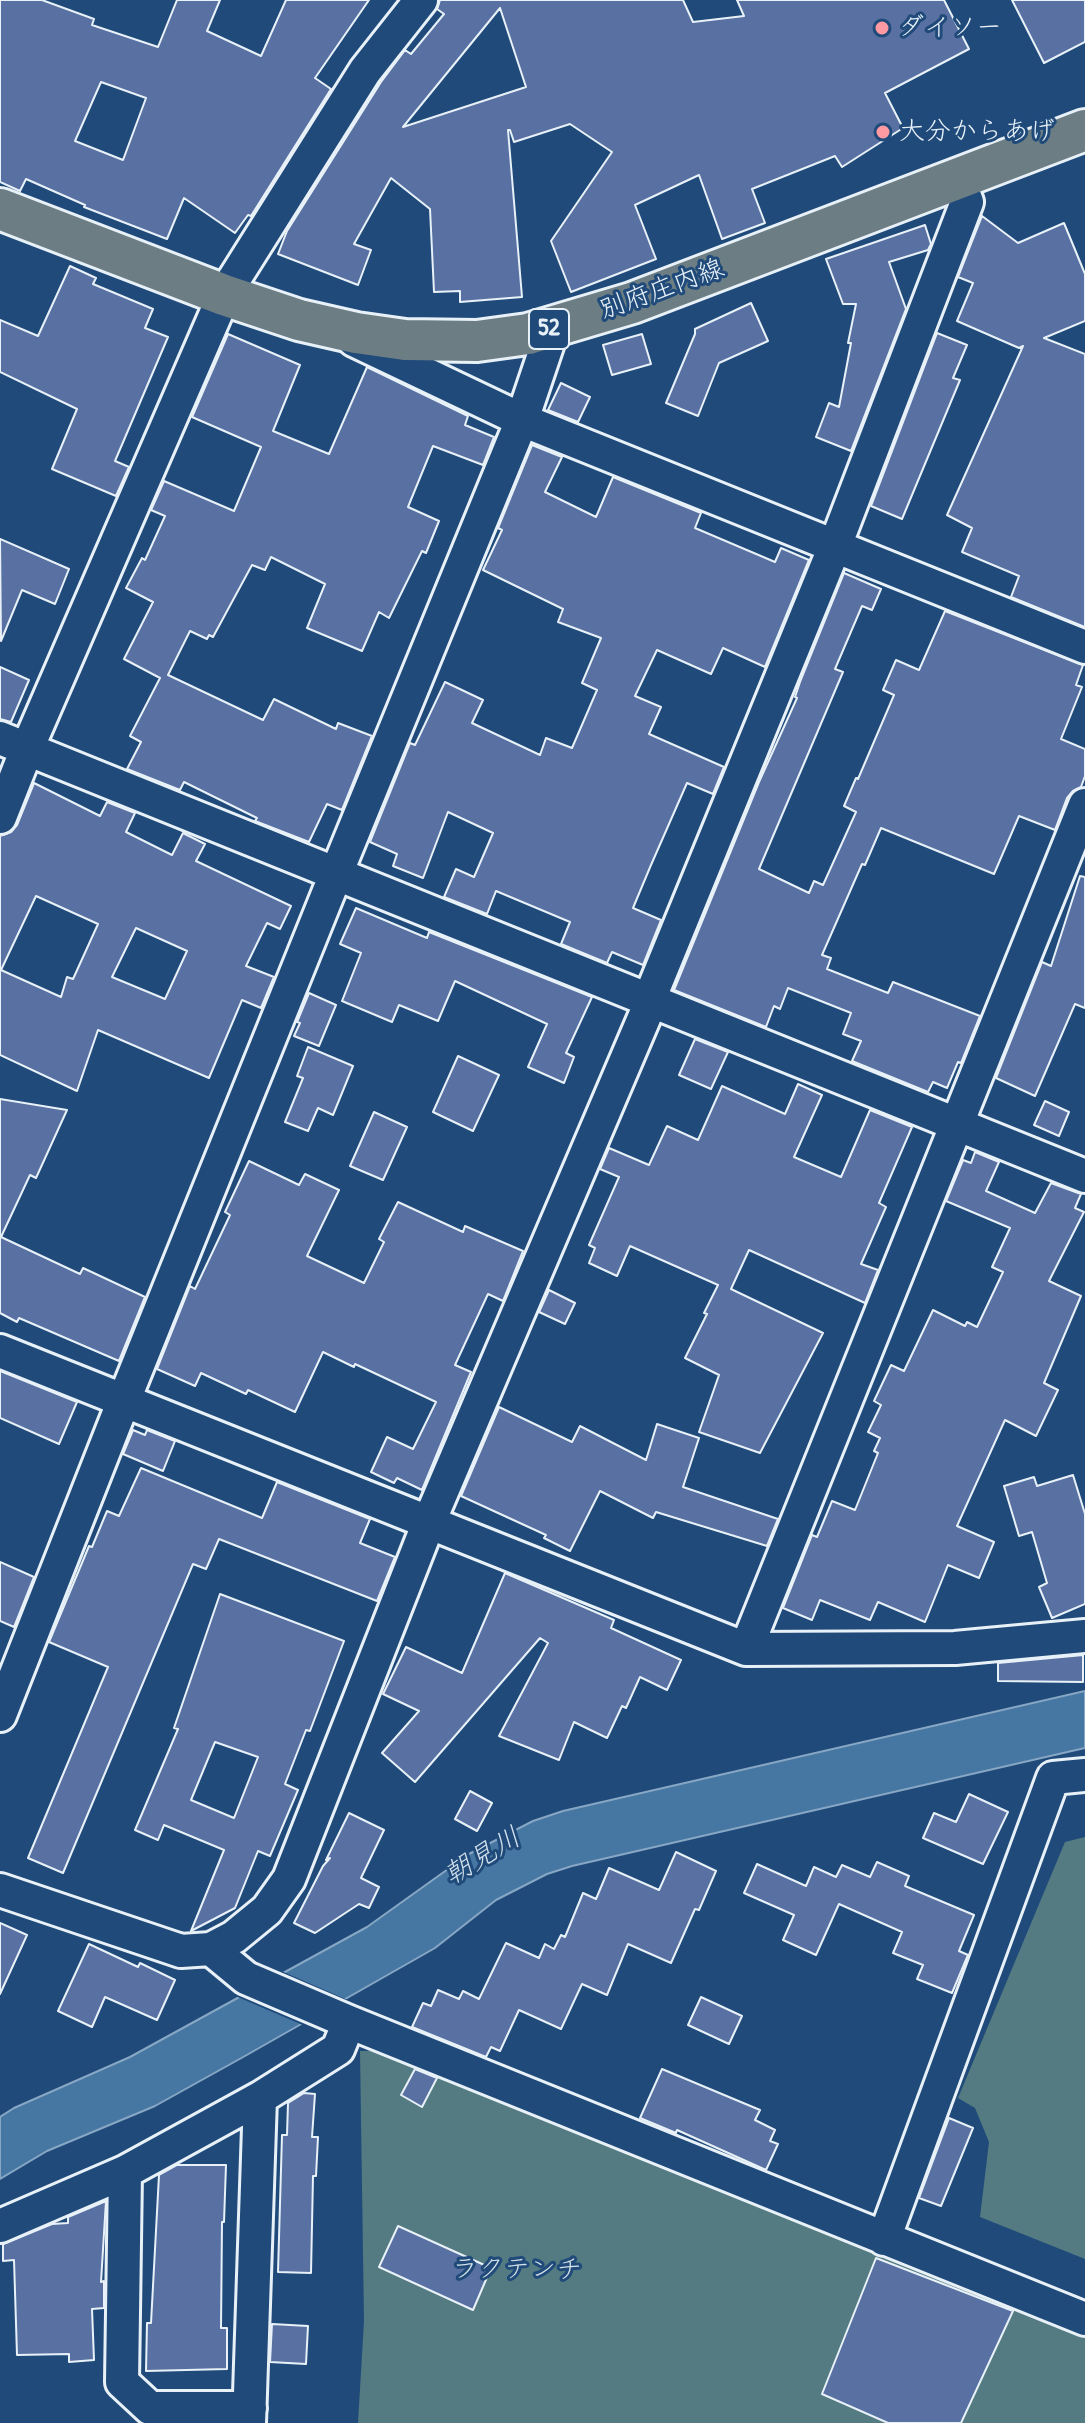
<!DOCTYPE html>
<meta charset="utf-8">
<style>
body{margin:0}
canvas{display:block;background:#1f4a7a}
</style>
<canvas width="1085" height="2423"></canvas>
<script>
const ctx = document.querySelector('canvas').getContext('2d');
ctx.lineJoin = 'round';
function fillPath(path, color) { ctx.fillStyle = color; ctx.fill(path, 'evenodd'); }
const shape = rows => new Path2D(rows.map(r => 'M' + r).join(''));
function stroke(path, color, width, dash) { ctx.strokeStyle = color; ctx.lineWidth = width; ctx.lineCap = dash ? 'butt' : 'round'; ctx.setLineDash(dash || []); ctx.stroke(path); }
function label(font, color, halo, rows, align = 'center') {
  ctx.font = font + ' "Patrick Hand","Klee One",sans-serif'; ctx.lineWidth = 6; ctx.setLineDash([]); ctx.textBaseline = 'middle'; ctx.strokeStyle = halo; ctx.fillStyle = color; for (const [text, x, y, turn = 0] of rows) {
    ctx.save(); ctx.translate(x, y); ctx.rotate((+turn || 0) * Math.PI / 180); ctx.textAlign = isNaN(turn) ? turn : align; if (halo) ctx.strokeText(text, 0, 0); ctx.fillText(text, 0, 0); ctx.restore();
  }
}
const green = shape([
 [1085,1837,1085,2259,980,2217,989,2142,975,2108,958,2098,1065,1842],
 [360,2051,374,2051,1085,2329,1085,2423,358,2423,364,2321]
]);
const water = shape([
 [1085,1691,1085,1748,572,1866,547,1874,496,1900,435,1948,245,2056,155,2106,47,2151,0,2179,0,2117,14,2108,130,2057,367,1927,469,1854,533,1821,563,1811,1085,1691]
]);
const pier = shape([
 [279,1970,350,2001,305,2026,233,1995]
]);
const building = shape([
 [0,0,42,0,94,19,92,25,158,47,177,0,220,0,207,31,261,56,286,0,369,0,315,78,331,89,251,216,248,215,235,233,184,198,167,239,84,207,85,205,26,179,20,191,0,182,0,0],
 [101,82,146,98,123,160,75,141,101,82],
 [440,0,683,0,693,22,744,16,737,0,944,0,969,49,885,93,903,128,842,167,835,156,752,189,765,223,722,239,699,175,635,205,656,259,571,292,551,241,612,152,570,124,514,142,510,130,508,130,522,297,460,302,460,291,434,292,430,209,391,178,354,244,371,250,358,285,278,254,287,231,381,82,405,50,411,54,444,14,437,9,440,0],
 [500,8,526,87,403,127,500,8],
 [1012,0,1085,0,1085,42,1044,63,1012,0],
 [982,216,1018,243,1064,223,1085,274,1085,321,1044,338,1085,354,1085,627,1011,597,1019,576,962,552,972,528,947,515,1023,346,1019,348,957,321,973,283,958,277,982,216],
 [925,225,931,244,928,250,889,262,906,309,851,451,816,437,829,403,839,407,851,343,848,343,856,304,843,304,826,259,925,225],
 [70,266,96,278,93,284,153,309,145,328,168,337,115,461,129,467,116,496,52,469,77,409,0,372,0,320,38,336,70,266],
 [751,303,768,341,719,363,698,416,666,403,695,334,695,329,751,303],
 [937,333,967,345,953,378,960,380,902,519,871,506,937,333],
 [228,334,300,365,273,431,329,454,367,367,468,416,465,425,494,437,483,465,433,446,408,507,439,521,426,553,422,551,389,618,379,612,362,651,307,628,325,584,271,557,265,570,252,565,213,637,209,635,207,639,190,631,168,675,263,720,274,699,336,729,338,723,372,736,342,810,327,804,309,842,255,821,257,818,184,782,180,790,127,769,141,742,130,736,160,678,124,659,153,602,126,588,142,558,145,560,165,516,151,510,164,481,234,511,261,447,192,417,228,334],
 [642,334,651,364,612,375,603,345,642,334],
 [561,383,590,397,578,422,548,410,561,383],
 [532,445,562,457,545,492,596,517,613,477,701,513,695,528,775,562,781,548,809,560,765,667,723,648,711,674,657,650,635,696,661,707,649,734,724,767,713,794,687,783,651,865,633,908,661,920,643,965,612,952,607,963,561,944,570,922,496,891,487,914,444,897,456,869,474,877,493,833,448,812,423,878,393,866,397,854,370,842,410,743,415,745,445,682,483,700,472,723,540,755,546,738,572,748,597,690,582,683,601,638,558,622,563,609,483,570,502,530,498,528,532,445],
 [0,539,69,569,55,604,22,590,1,641,0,539],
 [844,573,881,589,872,610,862,606,835,669,843,672,759,869,809,893,814,881,823,885,856,812,844,806,856,778,858,779,894,695,883,690,896,660,919,670,945,611,1083,665,1076,685,1082,687,1061,739,1085,749,1085,776,1081,787,1073,791,1067,798,1055,830,1019,816,994,874,881,828,865,865,862,864,822,955,831,958,827,969,888,993,893,982,980,1016,961,1063,958,1062,947,1088,933,1082,928,1092,852,1061,861,1041,843,1034,851,1013,788,988,780,1009,774,1006,766,1027,674,990,759,782,797,698,795,697,800,682,844,573],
 [0,667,29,680,11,722,0,719,0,667],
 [34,783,100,816,107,802,135,813,126,832,172,855,183,833,205,844,196,861,291,906,280,929,267,923,246,966,274,977,261,1008,242,1000,209,1078,98,1030,77,1091,0,1055,0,836,11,832,17,825,34,783],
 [36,896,98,924,73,979,67,977,61,997,1,970,36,896],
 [136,928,187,951,165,999,112,977,136,928],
 [1080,876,1085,877,1085,1008,1075,1004,1035,1096,996,1078,1042,962,1051,966,1080,876],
 [356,908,427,938,429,932,592,997,566,1053,574,1057,564,1083,528,1067,547,1024,455,981,438,1021,399,1005,392,1022,342,1001,361,953,340,944,356,908],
 [309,993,336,1005,319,1046,294,1036,300,1023,297,1022,309,993],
 [695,1039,728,1052,711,1089,679,1075,695,1039],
 [308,1047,353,1066,333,1115,318,1108,308,1131,285,1122,303,1078,297,1076,308,1047],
 [458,1056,499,1075,473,1131,433,1112,458,1056],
 [798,1084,822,1095,794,1157,841,1177,870,1110,912,1127,879,1203,886,1207,861,1264,878,1270,865,1303,749,1250,731,1289,823,1333,760,1453,699,1432,719,1375,685,1358,707,1314,704,1313,718,1285,630,1246,617,1276,589,1263,595,1248,589,1245,619,1177,600,1169,609,1148,649,1165,667,1126,698,1140,722,1086,785,1114,798,1084],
 [0,1099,67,1110,36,1178,30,1175,1,1237,80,1274,83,1268,145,1297,119,1361,19,1318,17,1322,0,1313,0,1099],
 [1045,1101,1069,1112,1059,1136,1034,1125,1045,1101],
 [374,1112,407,1127,383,1180,350,1166,374,1112],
 [975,1152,999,1162,986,1191,1035,1213,1051,1183,1081,1194,1075,1208,1084,1212,1049,1281,1081,1296,1044,1383,1058,1390,1036,1436,1005,1420,957,1526,994,1542,979,1578,948,1565,925,1622,878,1602,870,1620,820,1600,812,1620,783,1608,812,1535,817,1537,832,1501,855,1510,878,1453,874,1451,880,1438,868,1432,881,1405,874,1401,891,1365,904,1371,933,1310,965,1326,967,1322,977,1327,1003,1272,992,1267,1010,1228,946,1201,963,1160,971,1163,975,1152],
 [249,1161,299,1185,305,1174,339,1190,307,1256,364,1283,384,1242,379,1239,398,1202,463,1232,465,1226,523,1251,503,1301,488,1294,455,1365,471,1372,422,1490,397,1478,394,1483,371,1472,387,1437,413,1449,436,1402,355,1364,354,1367,323,1352,295,1412,248,1390,246,1394,201,1373,195,1386,157,1369,190,1286,195,1289,230,1215,225,1212,249,1161],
 [549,1290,575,1303,565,1324,539,1312,549,1290],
 [0,1371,77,1402,59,1444,0,1418,0,1371],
 [499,1407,572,1442,580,1426,646,1460,657,1424,699,1438,683,1487,778,1519,767,1546,656,1512,653,1518,600,1491,570,1551,544,1538,546,1535,461,1496,499,1407],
 [133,1430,145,1435,147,1430,175,1441,163,1471,123,1454,133,1430],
 [141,1468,262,1518,277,1482,370,1519,360,1543,395,1557,377,1601,219,1539,206,1569,193,1564,63,1873,28,1858,108,1667,49,1642,89,1546,92,1547,107,1511,119,1516,141,1468],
 [1073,1475,1085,1514,1085,1604,1052,1618,1039,1587,1047,1583,1032,1532,1019,1536,1004,1486,1034,1477,1037,1486,1073,1475],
 [0,1562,34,1577,14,1627,0,1621,0,1562],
 [505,1573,614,1620,611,1628,681,1660,667,1690,640,1677,626,1708,622,1706,607,1738,574,1722,559,1760,499,1736,548,1643,540,1638,415,1782,382,1753,419,1711,383,1694,406,1647,462,1673,505,1573],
 [220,1594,344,1641,310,1731,306,1730,285,1784,298,1790,270,1856,258,1851,235,1908,191,1931,224,1850,164,1825,158,1840,135,1830,178,1729,174,1728,220,1594],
 [215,1742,258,1757,234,1818,191,1800,215,1742],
 [1083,1655,1083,1682,998,1681,998,1663,1083,1655],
 [470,1791,492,1803,477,1831,455,1819,470,1791],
 [969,1794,1008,1812,983,1864,923,1838,934,1813,956,1822,969,1794],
 [349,1813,384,1830,361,1878,379,1887,369,1908,359,1904,315,1933,294,1923,323,1866,330,1858,326,1860,349,1813],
 [676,1852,716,1871,699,1910,695,1909,671,1963,628,1944,607,1995,582,1984,561,2029,519,2010,500,2051,491,2047,486,2057,412,2027,423,2003,431,2006,438,1990,459,1999,463,1991,479,1999,506,1943,539,1958,545,1944,554,1949,561,1935,565,1937,583,1893,596,1899,609,1868,659,1890,676,1852],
 [877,1862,909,1876,905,1886,974,1915,959,1951,968,1955,952,1993,917,1979,923,1965,893,1953,902,1932,839,1904,816,1955,783,1940,794,1915,744,1893,757,1864,806,1886,814,1867,836,1877,842,1865,870,1877,877,1862],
 [0,1923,27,1935,0,1994,0,1923],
 [89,1944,138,1967,140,1963,175,1980,157,2020,105,1997,92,2027,58,2011,89,1944],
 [701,1997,742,2016,729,2044,688,2025,701,1997],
 [415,2069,437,2078,422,2107,401,2095,415,2069],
 [662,2069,760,2110,755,2120,775,2130,770,2141,778,2144,766,2170,677,2130,676,2133,640,2118,662,2069],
 [304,2093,315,2094,312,2137,318,2137,316,2176,313,2176,311,2273,278,2272,282,2135,287,2135,288,2103,304,2093],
 [949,2118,973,2128,941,2206,919,2198,949,2118],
 [177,2165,226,2165,224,2222,222,2222,221,2328,227,2328,227,2369,146,2371,147,2323,151,2323,159,2175,177,2165],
 [106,2201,101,2282,104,2281,104,2308,92,2309,94,2360,69,2362,69,2354,17,2355,14,2260,3,2261,3,2244,52,2224,68,2223,68,2217,106,2201],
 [398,2226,491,2268,473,2310,379,2267,398,2226],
 [876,2258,1013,2311,961,2423,888,2423,822,2394,876,2258],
 [272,2324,308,2326,306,2364,270,2362,272,2324]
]);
const minor = shape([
 [354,340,522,420,1085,647],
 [0,738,1085,1176],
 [0,817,27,749,224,295,365,71,421,0],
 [0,1351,746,1649,955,1648,1085,1636],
 [746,1649,1085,805],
 [0,1715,124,1400,336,874,522,420,553,328],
 [0,1890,181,1951,211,1949,234,1937,267,1910,289,1879,429,1522,647,1011,649,1000,835,546,967,202,958,178],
 [211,1949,246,1978,349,2022,1085,2319],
 [125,2172,122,2382,150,2408,250,2408],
 [0,2226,125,2172,260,2098,338,2049,349,2022],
 [884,2239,1053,1778,1085,1775],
 [249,2423,260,2098]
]);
const major = shape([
 [0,209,224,295,299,320,356,333,405,340,477,341,528,334,632,303,1085,130]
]);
const markers = [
 [882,28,8,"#ff9aa2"],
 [883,132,8,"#ff9aa2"]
];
const shields = [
 [549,329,40]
];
const shieldNames = [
 ["52",549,329]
];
const poiNames = [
 ["ダイソー",898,28],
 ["大分からあげ",899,132]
];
const streetNames = [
 ["別府庄内線",662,290,-20]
];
const parkNames = [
 ["ラクテンチ",517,2270]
];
const waterNames = [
 ["朝見川",483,1857,-31]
];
fillPath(green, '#547b81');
fillPath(water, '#4676a2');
stroke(water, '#87a7c4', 2);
fillPath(pier, '#1f4a7a');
fillPath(building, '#5871a2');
stroke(building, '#e8f1f8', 2);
stroke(minor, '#e8f1f8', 38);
stroke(major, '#e8f1f8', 46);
stroke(minor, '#1f4a7a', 32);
stroke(major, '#6c7e84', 40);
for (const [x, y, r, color] of markers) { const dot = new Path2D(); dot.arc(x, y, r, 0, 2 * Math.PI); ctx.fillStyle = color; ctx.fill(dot); stroke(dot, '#1f4a7a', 3); }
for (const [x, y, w] of shields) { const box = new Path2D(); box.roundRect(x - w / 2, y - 20, w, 40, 6); ctx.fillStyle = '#1f4a7a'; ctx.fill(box); stroke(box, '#e8f1f8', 2); }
label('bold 24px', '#e8f1f8', null, shieldNames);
label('26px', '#e8f1f8', '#1f4a7a', poiNames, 'left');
label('26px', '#e8f1f8', '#1f4a7a', streetNames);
label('26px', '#d2dfe6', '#1f4a7a', parkNames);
label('italic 28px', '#d0dfeb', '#1f4a7a', waterNames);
</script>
